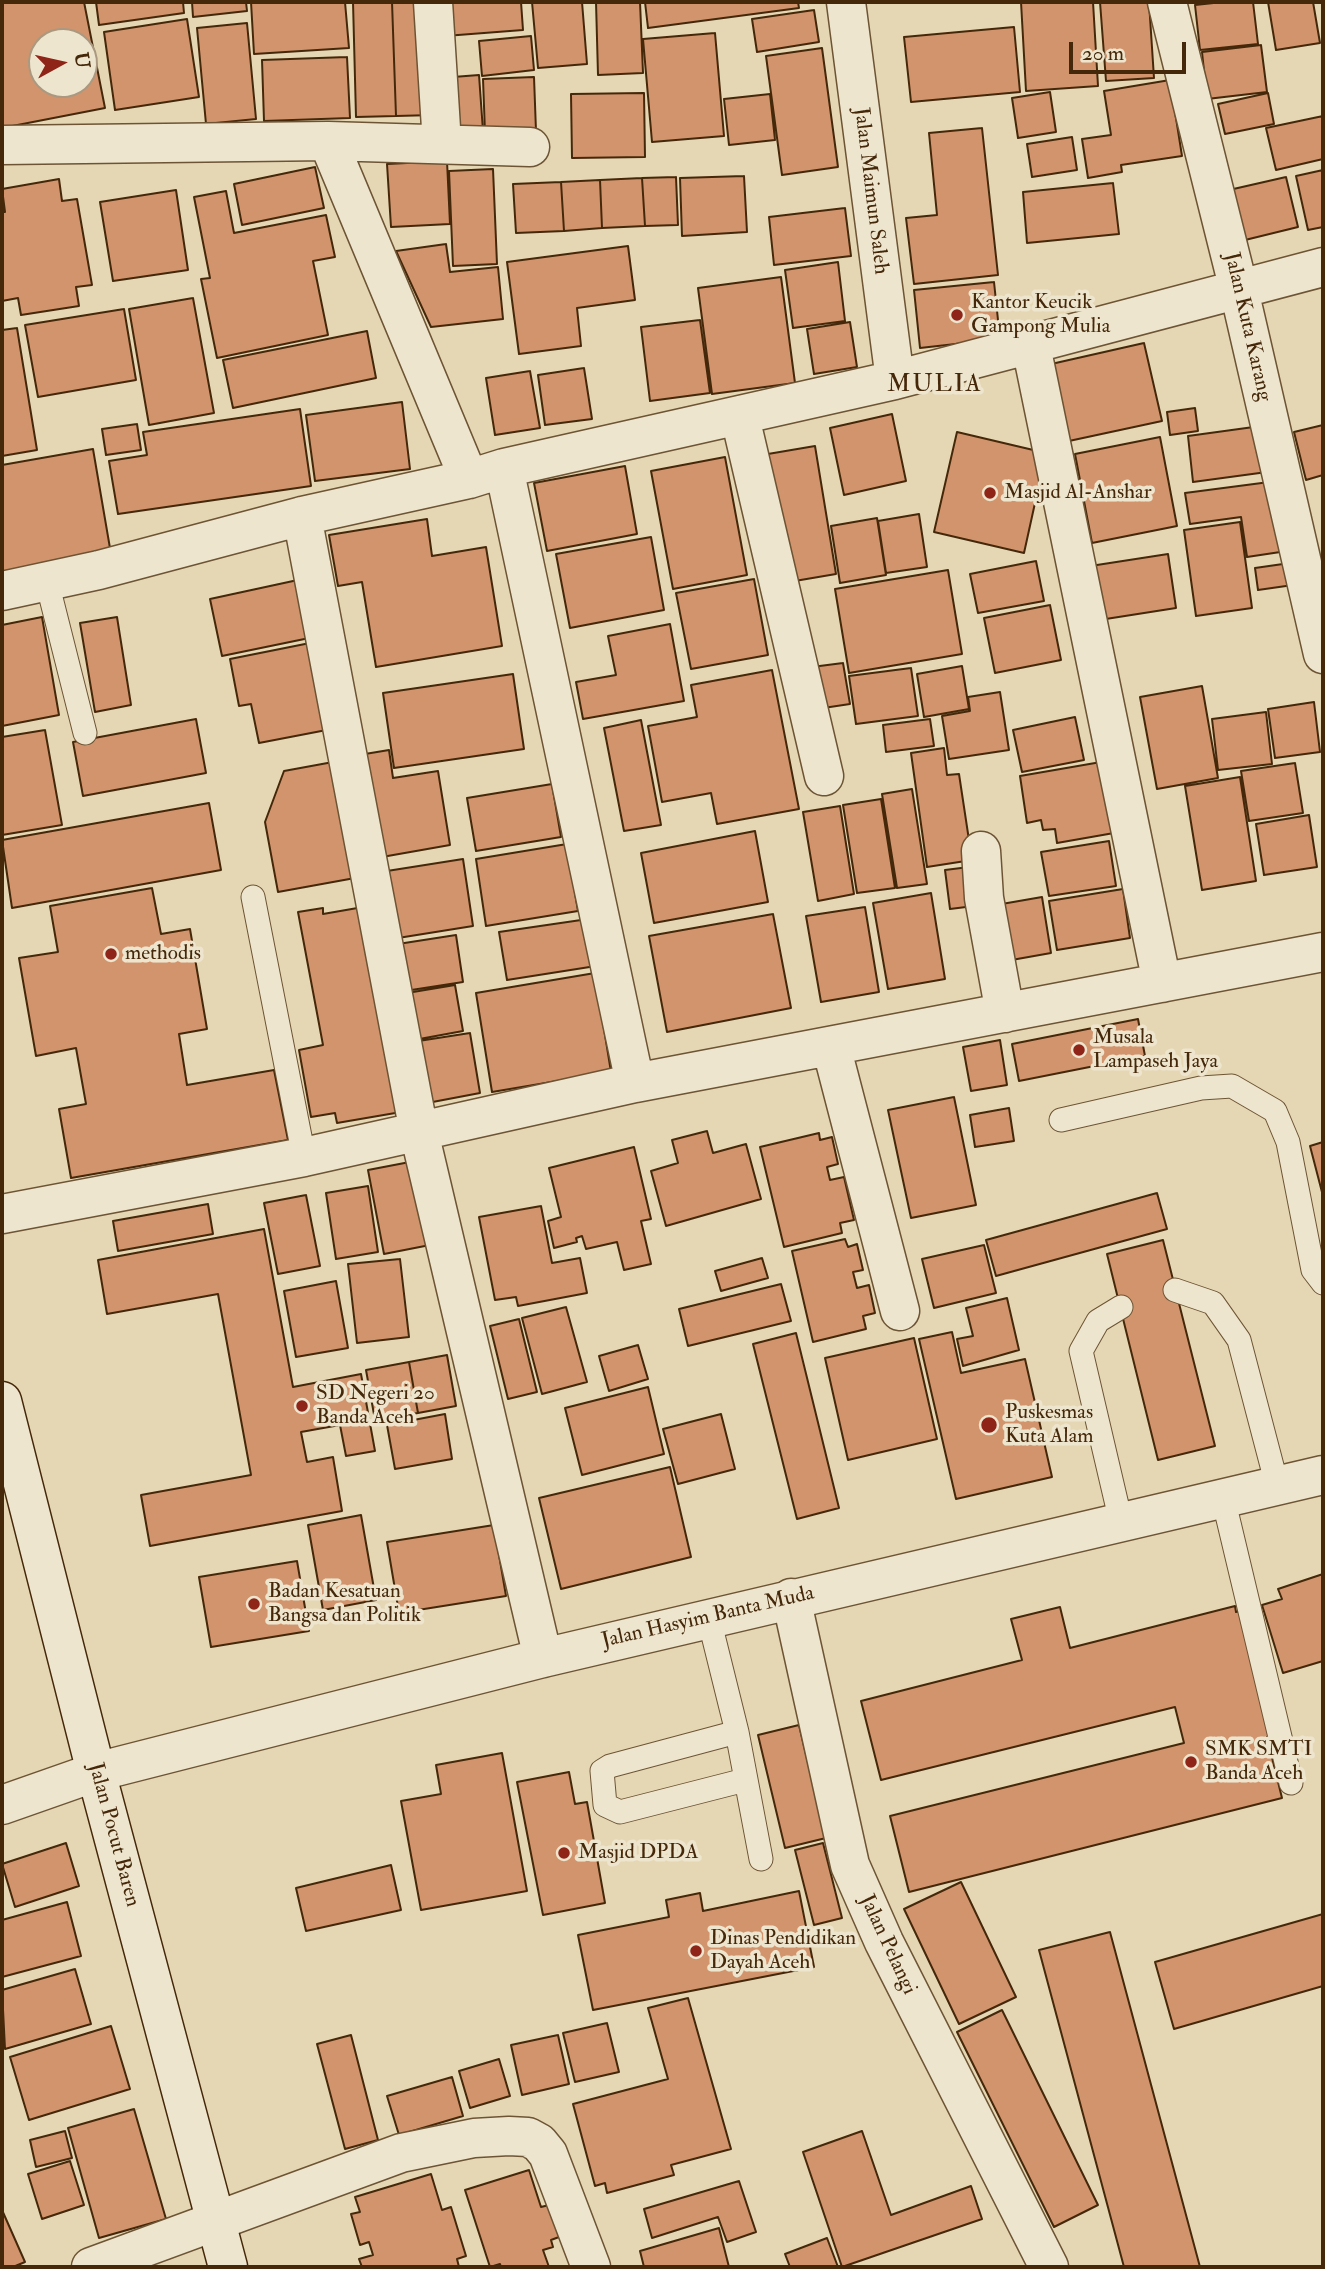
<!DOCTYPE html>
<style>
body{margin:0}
#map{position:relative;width:1325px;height:2269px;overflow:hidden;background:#e5d7b4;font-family:"IM FELL Double Pica",serif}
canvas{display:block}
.frame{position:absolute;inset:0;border:4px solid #45280a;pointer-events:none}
.north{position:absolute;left:28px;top:28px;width:70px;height:70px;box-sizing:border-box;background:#eee5ce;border:2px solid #aa9980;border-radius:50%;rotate:82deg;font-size:19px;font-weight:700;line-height:28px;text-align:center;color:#45280a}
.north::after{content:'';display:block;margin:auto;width:24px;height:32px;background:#8f2418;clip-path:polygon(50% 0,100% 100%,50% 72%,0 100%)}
.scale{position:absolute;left:1069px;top:42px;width:117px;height:32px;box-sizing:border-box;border:4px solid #45280a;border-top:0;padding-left:9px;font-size:21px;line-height:24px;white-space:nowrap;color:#45280a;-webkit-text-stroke:5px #eee5ce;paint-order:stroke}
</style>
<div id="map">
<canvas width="1325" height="2269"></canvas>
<div class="frame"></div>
<div class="north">U</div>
<div class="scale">20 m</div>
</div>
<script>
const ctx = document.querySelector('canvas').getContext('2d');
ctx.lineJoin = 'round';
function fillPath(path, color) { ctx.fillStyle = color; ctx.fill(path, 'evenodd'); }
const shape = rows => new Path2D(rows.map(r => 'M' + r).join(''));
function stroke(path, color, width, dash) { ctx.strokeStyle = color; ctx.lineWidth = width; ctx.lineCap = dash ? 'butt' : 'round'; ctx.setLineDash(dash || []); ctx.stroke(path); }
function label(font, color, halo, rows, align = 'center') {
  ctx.font = font + ' "IM FELL Double Pica",serif'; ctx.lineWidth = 7; ctx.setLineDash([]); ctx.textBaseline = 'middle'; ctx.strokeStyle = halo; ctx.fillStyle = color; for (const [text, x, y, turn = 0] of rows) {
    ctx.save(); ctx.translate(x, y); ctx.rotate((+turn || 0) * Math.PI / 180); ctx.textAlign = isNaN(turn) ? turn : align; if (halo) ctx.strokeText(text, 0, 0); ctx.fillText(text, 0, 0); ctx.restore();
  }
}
const building = shape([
 [2,2,84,2,105,108,2,128,2,2],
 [42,42,84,42,84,84,42,84,42,42],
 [96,2,183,2,184,13,99,25,96,2],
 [192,2,246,2,247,11,193,17,192,2],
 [251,2,345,2,349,48,254,54,251,2],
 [353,2,392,2,396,116,356,117,353,2],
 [392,2,430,2,434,115,396,116,392,2],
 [442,2,521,2,523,30,445,36,442,2],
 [532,2,582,2,587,64,538,68,532,2],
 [596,2,640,2,643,73,598,75,596,2],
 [645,2,798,2,799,8,648,28,645,2],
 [1021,2,1093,2,1098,86,1026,91,1021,2],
 [1100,2,1149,2,1154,78,1106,81,1100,2],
 [1223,2,1253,2,1258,44,1200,50,1195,5,1223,2],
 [1268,2,1313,2,1320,43,1276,50,1268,2],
 [814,10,819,42,757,52,752,19,814,10],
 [187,19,199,97,115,110,104,32,187,19],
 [247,23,256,119,206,124,197,28,247,23],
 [1014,27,1020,92,911,102,904,37,1014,27],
 [715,33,724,136,652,142,643,39,715,33],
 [531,36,534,70,482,76,479,41,531,36],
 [1261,45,1267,92,1207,99,1202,52,1261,45],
 [822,48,838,167,782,175,766,56,822,48],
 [347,57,350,118,264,121,262,60,347,57],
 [479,75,483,131,443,133,440,78,479,75],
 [534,77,536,131,485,133,483,79,534,77],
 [1170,80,1182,156,1121,165,1122,172,1088,178,1082,139,1111,135,1104,91,1170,80],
 [1050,92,1056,132,1018,138,1012,98,1050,92],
 [644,93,645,157,572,158,571,94,644,93],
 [1268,93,1274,124,1225,134,1218,104,1268,93],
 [770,94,775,140,729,145,724,99,770,94],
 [1323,116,1323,159,1276,170,1266,128,1323,116],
 [982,128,998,275,914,284,906,218,937,215,929,133,982,128],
 [1072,137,1077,170,1032,177,1027,144,1072,137],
 [447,161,450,224,391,227,387,164,447,161],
 [315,167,324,208,242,225,234,184,315,167],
 [493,169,497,264,453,266,449,171,493,169],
 [1323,170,1323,227,1308,230,1296,176,1323,170],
 [744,176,747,232,682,236,680,178,744,176],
 [676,177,678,225,645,226,642,178,676,177],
 [1286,177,1298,227,1241,241,1229,190,1286,177],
 [642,178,645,226,602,228,600,180,642,178],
 [59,179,62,201,77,199,92,285,76,287,79,306,21,315,18,298,2,301,2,212,5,212,2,189,59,179],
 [600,180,602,228,564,231,561,182,600,180],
 [561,182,564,231,516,233,513,184,561,182],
 [1113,183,1119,234,1027,243,1023,192,1113,183],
 [176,190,188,270,113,281,100,202,176,190],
 [226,191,234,233,326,215,335,257,313,261,328,335,217,358,201,279,210,278,194,197,226,191],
 [845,208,851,256,774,265,769,217,845,208],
 [446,244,450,272,498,267,503,319,431,327,396,251,446,244],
 [628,246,635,300,577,308,581,346,519,354,507,262,628,246],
 [838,262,845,321,793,328,785,270,838,262],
 [781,277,795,383,712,394,698,288,781,277],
 [994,282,1000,339,920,348,914,290,994,282],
 [193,298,214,413,149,425,129,309,193,298],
 [124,309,136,380,38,397,25,325,124,309],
 [700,320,710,393,650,401,641,327,700,320],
 [850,322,857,367,814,374,807,329,850,322],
 [17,328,37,450,2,456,2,330,17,328],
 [367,331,376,378,233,408,223,360,367,331],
 [1144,343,1162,421,1055,444,1038,367,1144,343],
 [584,368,592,419,545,425,538,375,584,368],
 [530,371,540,428,495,435,486,378,530,371],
 [402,402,410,469,315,481,306,415,402,402],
 [1195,408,1198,431,1170,435,1167,412,1195,408],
 [300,409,311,486,118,514,109,461,147,455,143,432,300,409],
 [892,414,906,481,844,495,830,428,892,414],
 [137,424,141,450,106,455,102,429,137,424],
 [1323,425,1323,475,1306,480,1294,432,1323,425],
 [1261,426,1267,472,1193,482,1188,436,1261,426],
 [957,432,1046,453,1024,553,934,532,957,432],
 [1160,437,1177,526,1092,543,1075,454,1160,437],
 [815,446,836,574,783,583,762,455,815,446],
 [93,449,111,554,2,573,2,465,93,449],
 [725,457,747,575,673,589,651,471,725,457],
 [625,466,637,534,547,551,534,483,625,466],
 [1277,481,1287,551,1247,557,1241,517,1190,524,1185,493,1277,481],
 [919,514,927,567,886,573,878,521,919,514],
 [877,518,886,575,840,583,831,526,877,518],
 [427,519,432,556,486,547,502,646,376,667,362,582,338,586,329,535,427,519],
 [1240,522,1252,608,1196,616,1184,530,1240,522],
 [651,537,664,610,570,628,556,554,651,537],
 [1168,554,1176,608,1093,621,1084,567,1168,554],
 [1036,561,1044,601,978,613,970,574,1036,561],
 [1297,562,1300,584,1258,590,1255,568,1297,562],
 [948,570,962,654,849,673,835,589,948,570],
 [307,578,319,636,222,656,210,599,307,578],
 [754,579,768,655,691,669,676,593,754,579],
 [1050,605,1061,660,995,673,984,618,1050,605],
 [42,617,59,715,2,726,2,625,42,617],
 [117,617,131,705,95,712,80,623,117,617],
 [670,624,684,701,583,719,576,682,616,675,608,636,670,624],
 [320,641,337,728,259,743,251,704,239,706,230,659,320,641],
 [843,663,850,704,810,710,804,668,843,663],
 [962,666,969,709,924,717,917,674,962,666],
 [911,668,918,716,856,724,849,676,911,668],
 [772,670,799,809,717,824,711,793,662,802,648,726,697,717,691,685,772,670],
 [513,674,524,749,394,768,383,693,513,674],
 [1202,686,1218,778,1157,789,1140,697,1202,686],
 [1000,692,1009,750,949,759,942,716,970,711,968,697,1000,692],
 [1314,702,1320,752,1275,758,1268,709,1314,702],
 [1266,712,1272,764,1218,770,1212,719,1266,712],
 [1075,717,1084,760,1022,772,1013,730,1075,717],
 [196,719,206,773,83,796,73,742,196,719],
 [930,719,934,746,886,752,883,725,930,719],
 [641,720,661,825,624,831,604,728,641,720],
 [45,730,62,825,2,835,2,737,45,730],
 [944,748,947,775,959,774,972,860,927,867,911,753,944,748],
 [389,750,393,778,438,771,450,845,382,857,365,754,389,750],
 [333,762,355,878,278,892,265,822,284,771,333,762],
 [1101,762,1114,833,1057,843,1055,829,1043,830,1041,820,1027,823,1020,776,1101,762],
 [1295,763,1303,813,1249,821,1241,771,1295,763],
 [1240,777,1256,881,1202,890,1185,786,1240,777],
 [552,784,561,837,476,851,467,798,552,784],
 [912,789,927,884,897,888,882,794,912,789],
 [881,799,895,888,857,893,843,805,881,799],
 [209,803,221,870,12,908,2,840,209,803],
 [840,806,854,894,818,901,803,812,840,806],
 [1309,815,1317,867,1264,875,1256,824,1309,815],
 [755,831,768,902,654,923,641,853,755,831],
 [1109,841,1116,886,1049,896,1041,852,1109,841],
 [567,844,578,911,486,926,476,859,567,844],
 [463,859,473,926,398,938,387,871,463,859],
 [969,867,974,906,950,909,945,870,969,867],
 [152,888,161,934,190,929,207,1029,179,1034,187,1085,274,1070,288,1140,71,1178,59,1109,86,1104,76,1048,36,1056,19,958,58,952,50,906,152,888],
 [1123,889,1130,938,1057,950,1049,901,1123,889],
 [931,893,945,979,888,989,873,903,931,893],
 [1042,897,1051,953,1006,961,996,905,1042,897],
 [369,906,407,1111,337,1123,335,1113,311,1117,299,1050,323,1045,298,912,323,908,323,914,369,906],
 [865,907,879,992,821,1002,806,916,865,907],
 [773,914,791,1008,667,1032,649,936,773,914],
 [588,919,596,966,507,980,499,932,588,919],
 [456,935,463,982,405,991,398,944,456,935],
 [595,973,611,1072,492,1092,476,993,595,973],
 [455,985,463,1031,414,1040,407,993,455,985],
 [1138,1019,1145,1056,1019,1081,1012,1044,1138,1019],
 [470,1033,480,1093,422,1104,412,1042,470,1033],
 [1000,1040,1007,1085,971,1091,963,1047,1000,1040],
 [954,1097,976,1205,911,1218,888,1110,954,1097],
 [1009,1108,1014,1141,975,1147,970,1115,1009,1108],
 [707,1131,713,1153,746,1144,761,1199,666,1226,651,1171,678,1163,672,1140,707,1131],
 [819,1133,820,1140,832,1137,838,1164,827,1167,830,1180,844,1177,854,1220,840,1223,842,1233,784,1247,760,1147,819,1133],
 [1323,1142,1323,1196,1310,1146,1323,1142],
 [634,1147,651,1219,641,1221,651,1264,624,1270,617,1242,586,1249,582,1236,576,1238,577,1242,554,1248,548,1221,561,1217,549,1168,634,1147],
 [415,1161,430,1245,384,1254,368,1170,415,1161],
 [368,1186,378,1252,336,1259,326,1193,368,1186],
 [1157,1193,1167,1229,996,1276,986,1240,1157,1193],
 [306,1195,320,1266,278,1274,264,1203,306,1195],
 [208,1204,213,1234,118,1251,113,1221,208,1204],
 [541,1206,552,1263,580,1258,587,1293,518,1306,516,1297,495,1300,479,1217,541,1206],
 [264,1229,293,1387,361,1374,375,1451,346,1456,340,1425,301,1432,307,1462,333,1457,342,1511,150,1546,141,1495,251,1475,218,1294,107,1314,98,1260,264,1229],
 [845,1239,848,1247,857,1244,863,1270,853,1272,857,1288,869,1285,875,1313,863,1316,866,1329,813,1342,792,1251,845,1239],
 [1163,1240,1215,1446,1158,1460,1107,1254,1163,1240],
 [984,1245,996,1293,934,1308,922,1259,984,1245],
 [762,1258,768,1278,721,1291,715,1271,762,1258],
 [400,1259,409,1337,357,1343,348,1264,400,1259],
 [336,1281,348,1348,296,1357,284,1291,336,1281],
 [781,1284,791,1321,688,1346,679,1309,781,1284],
 [1007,1298,1019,1350,963,1366,957,1339,973,1336,966,1308,1007,1298],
 [566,1307,587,1382,542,1394,522,1318,566,1307],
 [519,1319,537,1392,508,1399,490,1326,519,1319],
 [952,1332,961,1373,1025,1359,1052,1477,956,1499,919,1339,952,1332],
 [796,1333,839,1508,797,1519,753,1344,796,1333],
 [914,1338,937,1439,848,1460,825,1358,914,1338],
 [638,1345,648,1379,609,1391,599,1356,638,1345],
 [447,1355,456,1406,418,1413,409,1362,447,1355],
 [409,1362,418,1413,375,1420,366,1370,409,1362],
 [648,1387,664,1454,582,1475,565,1408,648,1387],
 [445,1414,452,1459,395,1469,387,1425,445,1414],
 [721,1414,735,1469,678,1484,663,1429,721,1414],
 [670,1467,691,1557,561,1589,539,1498,670,1467],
 [361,1515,376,1600,323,1610,308,1525,361,1515],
 [494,1525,506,1596,399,1613,387,1542,494,1525],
 [297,1561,309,1631,211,1647,199,1577,297,1561],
 [1323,1574,1323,1661,1283,1673,1262,1605,1282,1599,1278,1589,1323,1574],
 [1235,1606,1236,1612,1244,1610,1275,1736,1267,1737,1282,1798,909,1892,890,1816,1184,1743,1175,1707,881,1780,861,1701,1022,1660,1011,1619,1060,1607,1070,1648,1235,1606],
 [799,1725,826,1838,785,1848,758,1735,799,1725],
 [502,1753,527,1891,421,1910,401,1801,441,1794,436,1765,502,1753],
 [569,1772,575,1804,587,1802,605,1903,543,1915,517,1782,569,1772],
 [66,1843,79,1886,15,1907,2,1864,66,1843],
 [823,1843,842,1918,814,1925,795,1850,823,1843],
 [391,1865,401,1910,306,1931,296,1888,391,1865],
 [961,1882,1016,1997,959,2024,904,1909,961,1882],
 [799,1891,814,1967,593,2010,578,1935,669,1917,666,1900,700,1893,703,1911,799,1891],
 [67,1902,81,1956,2,1977,2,1920,67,1902],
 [1323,1914,1323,1986,1174,2029,1155,1962,1323,1914],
 [1110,1932,1200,2267,1124,2267,1039,1950,1110,1932],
 [75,1969,91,2024,5,2049,2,1990,75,1969],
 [688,1998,731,2149,671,2165,674,2175,607,2193,605,2183,595,2186,573,2104,668,2079,648,2008,688,1998],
 [1002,2010,1098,2205,1054,2227,957,2032,1002,2010],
 [607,2023,619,2072,575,2082,563,2033,607,2023],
 [111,2026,130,2089,29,2120,10,2057,111,2026],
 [351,2035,378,2140,345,2149,317,2044,351,2035],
 [558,2035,569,2084,522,2095,511,2045,558,2035],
 [499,2059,510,2096,470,2108,459,2071,499,2059],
 [452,2077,463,2116,399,2135,387,2096,452,2077],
 [134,2109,166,2219,99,2238,68,2128,134,2109],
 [65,2131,72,2158,36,2167,30,2140,65,2131],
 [862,2131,891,2215,971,2186,982,2219,842,2267,803,2152,862,2131],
 [70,2161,84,2205,42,2219,28,2174,70,2161],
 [529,2170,541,2207,549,2205,559,2237,551,2240,553,2247,543,2250,549,2267,501,2267,500,2264,490,2267,465,2190,529,2170],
 [431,2174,442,2210,451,2207,466,2256,457,2259,459,2267,362,2267,359,2259,373,2255,369,2242,360,2245,351,2214,360,2212,355,2197,431,2174],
 [739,2181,756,2232,727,2242,718,2217,652,2238,644,2209,739,2181],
 [2,2210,25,2262,13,2267,2,2267,2,2210],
 [719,2228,729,2267,644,2267,640,2251,719,2228],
 [827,2238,838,2267,790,2267,785,2254,827,2238]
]);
const lane = shape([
 [47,582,85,733],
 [253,897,304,1157],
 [1061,1120,1201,1088,1232,1086,1275,1111,1288,1142,1313,1270,1323,1283],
 [1175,1290,1213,1303,1239,1340,1277,1485],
 [1121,1307,1098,1321,1081,1351,1121,1522],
 [1223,1498,1291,1783],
 [709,1619,737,1732,761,1859],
 [737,1732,610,1766,602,1771,605,1805,620,1812,745,1780]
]);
const street = shape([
 [433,2,442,144],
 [846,2,895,380],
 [1167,2,1239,290,1323,654],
 [328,141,469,479],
 [2,145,328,141,530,147],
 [1031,346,1162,983],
 [740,417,824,776],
 [504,468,635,1083],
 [302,516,419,1132,543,1658],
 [2,591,99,570,302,516,469,479,504,468,895,380,1323,267],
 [981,851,984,898,1005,1013],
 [831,1046,900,1311],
 [2,1214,304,1157,635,1083,1323,952],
 [791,1598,850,1865,884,1942,1049,2267],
 [2,1805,96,1772,543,1658,1323,1475],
 [91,2267,401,2153,474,2138,509,2136,528,2137,539,2143,548,2154,591,2267]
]);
const secondary = shape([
 [2,1401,96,1772,228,2267]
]);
const markers = [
 [957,315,7,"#8f2418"],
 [990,493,7,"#8f2418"],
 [111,954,7,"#8f2418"],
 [1079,1050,7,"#8f2418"],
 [302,1406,7,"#8f2418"],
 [989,1425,9,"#8f2418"],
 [254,1604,7,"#8f2418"],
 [1191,1762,7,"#8f2418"],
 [564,1853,7,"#8f2418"],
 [696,1951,7,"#8f2418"]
];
const streetNames = [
 ["Jalan Maimun Saleh",870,191,83],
 ["Jalan Kuta Karang",1247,327,77],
 ["Jalan Hasyim Banta Muda",708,1618,-13],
 ["Jalan Pocut Baren",113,1835,75],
 ["Jalan Pelangi",887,1945,65]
];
const poiNames = [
 ["Kantor Keucik",971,303],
 ["Gampong Mulia",971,327],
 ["Masjid Al-Anshar",1004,493],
 ["methodis",125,954],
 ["Musala",1093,1038],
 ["Lampaseh Jaya",1093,1062],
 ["SD Negeri 20",316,1394],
 ["Banda Aceh",316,1418],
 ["Puskesmas",1005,1413],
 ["Kuta Alam",1005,1437],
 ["Badan Kesatuan",268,1592],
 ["Bangsa dan Politik",268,1616],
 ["SMK SMTI",1205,1750],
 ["Banda Aceh",1205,1774],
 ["Masjid DPDA",578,1853],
 ["Dinas Pendidikan",710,1939],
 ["Dayah Aceh",710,1963]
];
const quarterNames = [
 ["MULIA",935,386]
];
fillPath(building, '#d2946d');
stroke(building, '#45280a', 2);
stroke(lane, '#6d5434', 25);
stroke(street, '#6d5434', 41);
stroke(secondary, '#45280a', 41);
stroke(lane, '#eee5ce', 23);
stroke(street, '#eee5ce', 38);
stroke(secondary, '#eee5ce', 38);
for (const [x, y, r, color] of markers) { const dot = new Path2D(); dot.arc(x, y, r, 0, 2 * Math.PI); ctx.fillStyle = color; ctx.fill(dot); stroke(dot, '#eee5ce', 2.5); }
label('21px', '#45280a', '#eee5ce', streetNames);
label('21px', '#45280a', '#eee5ce', poiNames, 'left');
ctx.letterSpacing = '2px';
label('24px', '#45280a', '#eee5ce', quarterNames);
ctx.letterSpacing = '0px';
</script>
